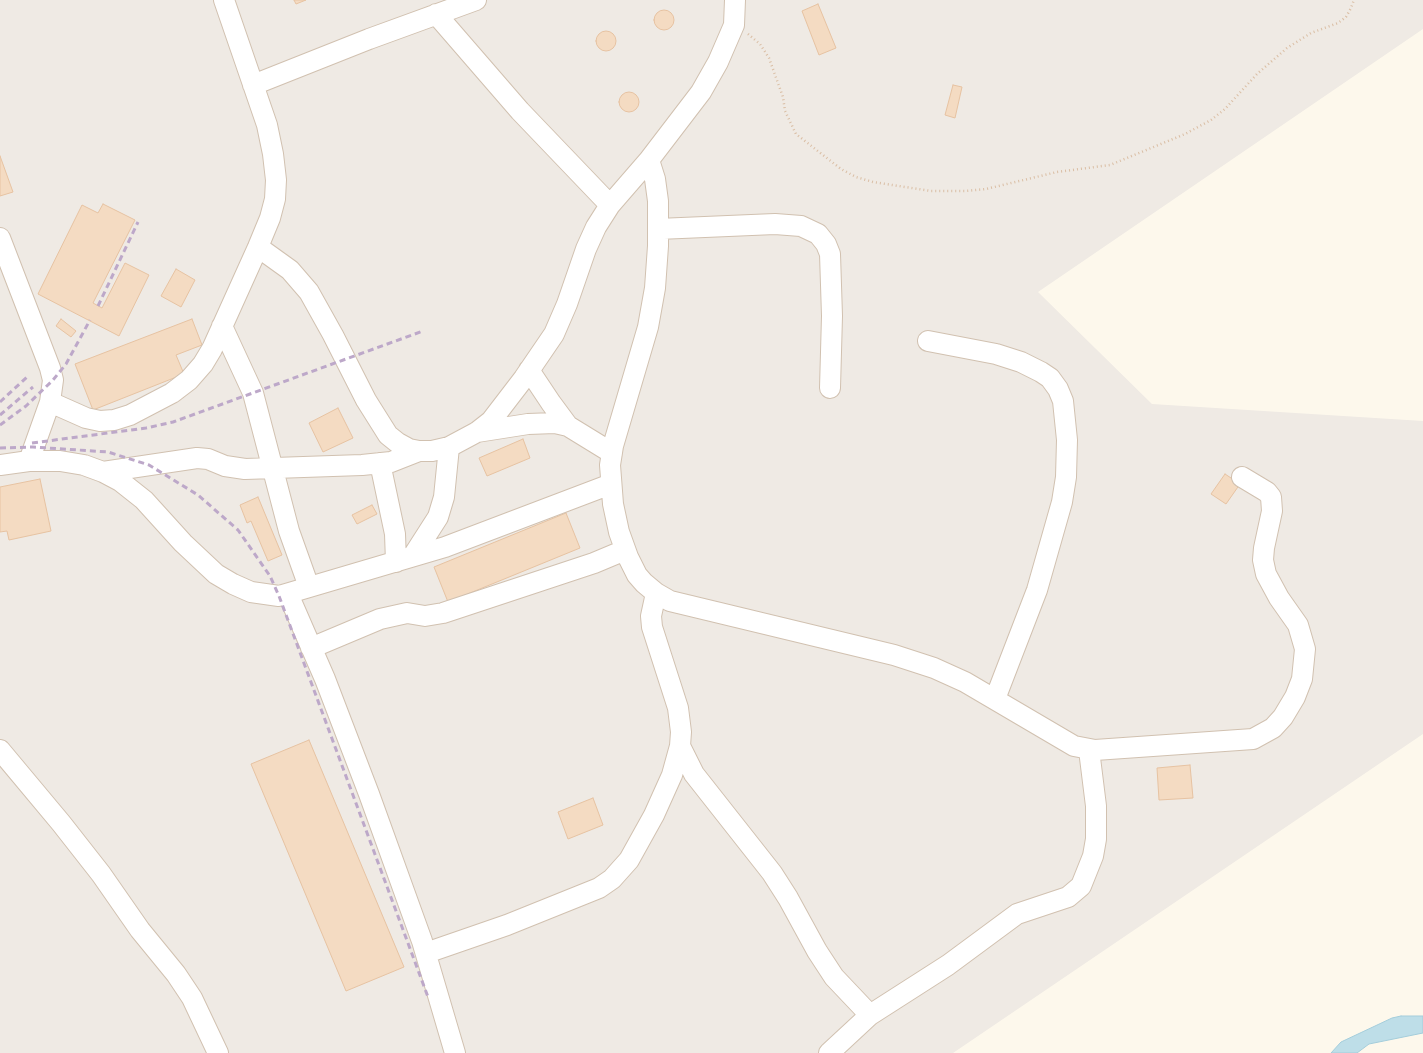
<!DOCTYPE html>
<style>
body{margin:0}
canvas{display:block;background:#fdf8ec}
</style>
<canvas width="1423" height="1053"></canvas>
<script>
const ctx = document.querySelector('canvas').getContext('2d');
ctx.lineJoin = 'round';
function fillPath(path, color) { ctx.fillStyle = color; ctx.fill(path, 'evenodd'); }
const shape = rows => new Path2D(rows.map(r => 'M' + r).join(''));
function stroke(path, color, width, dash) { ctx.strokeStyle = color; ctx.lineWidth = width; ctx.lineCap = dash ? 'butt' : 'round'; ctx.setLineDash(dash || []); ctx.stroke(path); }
const industrial = shape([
 [0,0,1423,0,1423,29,1038,292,1152,404,1423,421,1423,734,953,1053,0,1053]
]);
const water = shape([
 [1401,1016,1423,1016,1423,1033,1369,1044,1357,1053,1331,1053,1341,1042,1392,1018,1401,1016]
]);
const building = shape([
 [294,0,306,0,296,4,294,0],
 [818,4,836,48,819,55,802,11,818,4],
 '654 20a10 10 0 1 1 20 0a10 10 0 1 1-20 0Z',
 '596 41a10 10 0 1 1 20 0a10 10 0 1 1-20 0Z',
 [953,85,962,87,955,118,945,115,953,85],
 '619 102a10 10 0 1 1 20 0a10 10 0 1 1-20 0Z',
 [0,156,13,192,0,196,0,156],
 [103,204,135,220,93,303,102,308,125,263,149,275,119,336,38,294,82,205,98,213,103,204],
 [176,269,195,280,181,307,161,296,176,269],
 [61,319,76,331,71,337,56,326,61,319],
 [192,319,202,345,176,355,184,374,93,410,75,364,192,319],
 [338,408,353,438,323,452,309,423,338,408],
 [523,439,530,458,487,476,479,458,523,439],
 [1225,474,1240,484,1226,504,1211,494,1225,474],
 [40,479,51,531,9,540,7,531,0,532,0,487,40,479],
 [258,497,282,555,268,561,251,521,247,523,240,505,258,497],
 [372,505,377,514,357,524,352,515,372,505],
 [566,513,580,548,448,602,434,567,566,513],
 [309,740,404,967,346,991,251,764,309,740],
 [1190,765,1193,798,1159,800,1157,768,1190,765],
 [593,798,603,825,568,839,558,812,593,798]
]);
const path = shape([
 [748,34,760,44,769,58,783,97,785,111,796,134,841,169,856,177,873,182,931,191,965,191,986,189,1057,172,1110,165,1185,134,1211,120,1225,109,1257,74,1287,48,1311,33,1338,23,1346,17,1351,8,1354,0]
]);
const minor = shape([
 [735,0,734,25,718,62,701,92,649,160,655,179,658,201,658,246,655,288,648,327,613,446,610,465,613,504,619,532,628,557,637,575,644,583,656,593,670,601,894,655,934,668,965,682,1074,746,1095,750,1253,739,1273,728,1283,717,1295,697,1302,679,1305,649,1298,625,1279,598,1266,574,1263,560,1264,548,1272,511,1271,497,1267,492,1242,477],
 [436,14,520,111,610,205],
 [253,85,369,39,476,0],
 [658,229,775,224,801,226,818,234,826,244,830,254,832,316,830,388],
 [0,238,50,368,53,380,50,402,29,461,0,465],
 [258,247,290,270,309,292,333,335,366,400,388,435,398,443,409,449,419,451,432,451,449,447,477,432,491,421,524,378,554,334,567,304,586,249,596,227,610,205,649,160],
 [222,326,253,393,289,531,309,587],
 [928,341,996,354,1021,362,1041,372,1050,378,1058,389,1063,401,1067,440,1066,477,1062,502,1037,590,995,699],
 [529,370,551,403,568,426],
 [50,402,86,418,100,421,114,420,130,415,172,393,189,380,203,364,212,349,258,247,270,218,275,199,276,180,273,154,267,125,224,0],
 [477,432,528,424,555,423,568,426,612,453],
 [29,461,60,461,84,465,103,472,120,481,144,500,183,543,216,574,233,584,251,592,279,596,445,547,611,484],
 [380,463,395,534,396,562],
 [103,472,197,458,208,459,225,466,245,469,362,465,391,462,419,451],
 [413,556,438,517,444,497,449,447],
 [656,593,651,616,652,627,678,708,681,732,680,746,694,774,772,873,788,898,817,951,834,977,870,1015],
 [288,594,325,679,369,794,422,941,455,1053],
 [311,648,380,619,407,613,425,616,443,613,594,563,625,550],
 [0,750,61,823,101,874,140,930,176,974,192,998,218,1053],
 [426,953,507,925,599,888,612,879,629,860,654,815,672,775,680,746],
 [829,1053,870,1015,948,965,1017,914,1068,897,1081,886,1093,856,1096,839,1096,806,1089,750]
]);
const rail = shape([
 [98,306,138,222],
 [0,402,27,377],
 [0,415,33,387],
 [0,425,26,406,53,380,66,364,90,320],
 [32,443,146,428,173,422,423,331],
 [0,448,33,447,108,452,149,465,198,495,238,530,270,576,279,596,428,997]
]);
fillPath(industrial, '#efeae4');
fillPath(water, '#bedee8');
stroke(water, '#a4cddb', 1);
fillPath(building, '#f4dbc2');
stroke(building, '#e7c3a2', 1);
stroke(minor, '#d1c1b0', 22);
stroke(path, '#dabea4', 2.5, [1, 3]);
stroke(minor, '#fff', 20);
stroke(rail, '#bda8c9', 3, [6, 4]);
</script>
